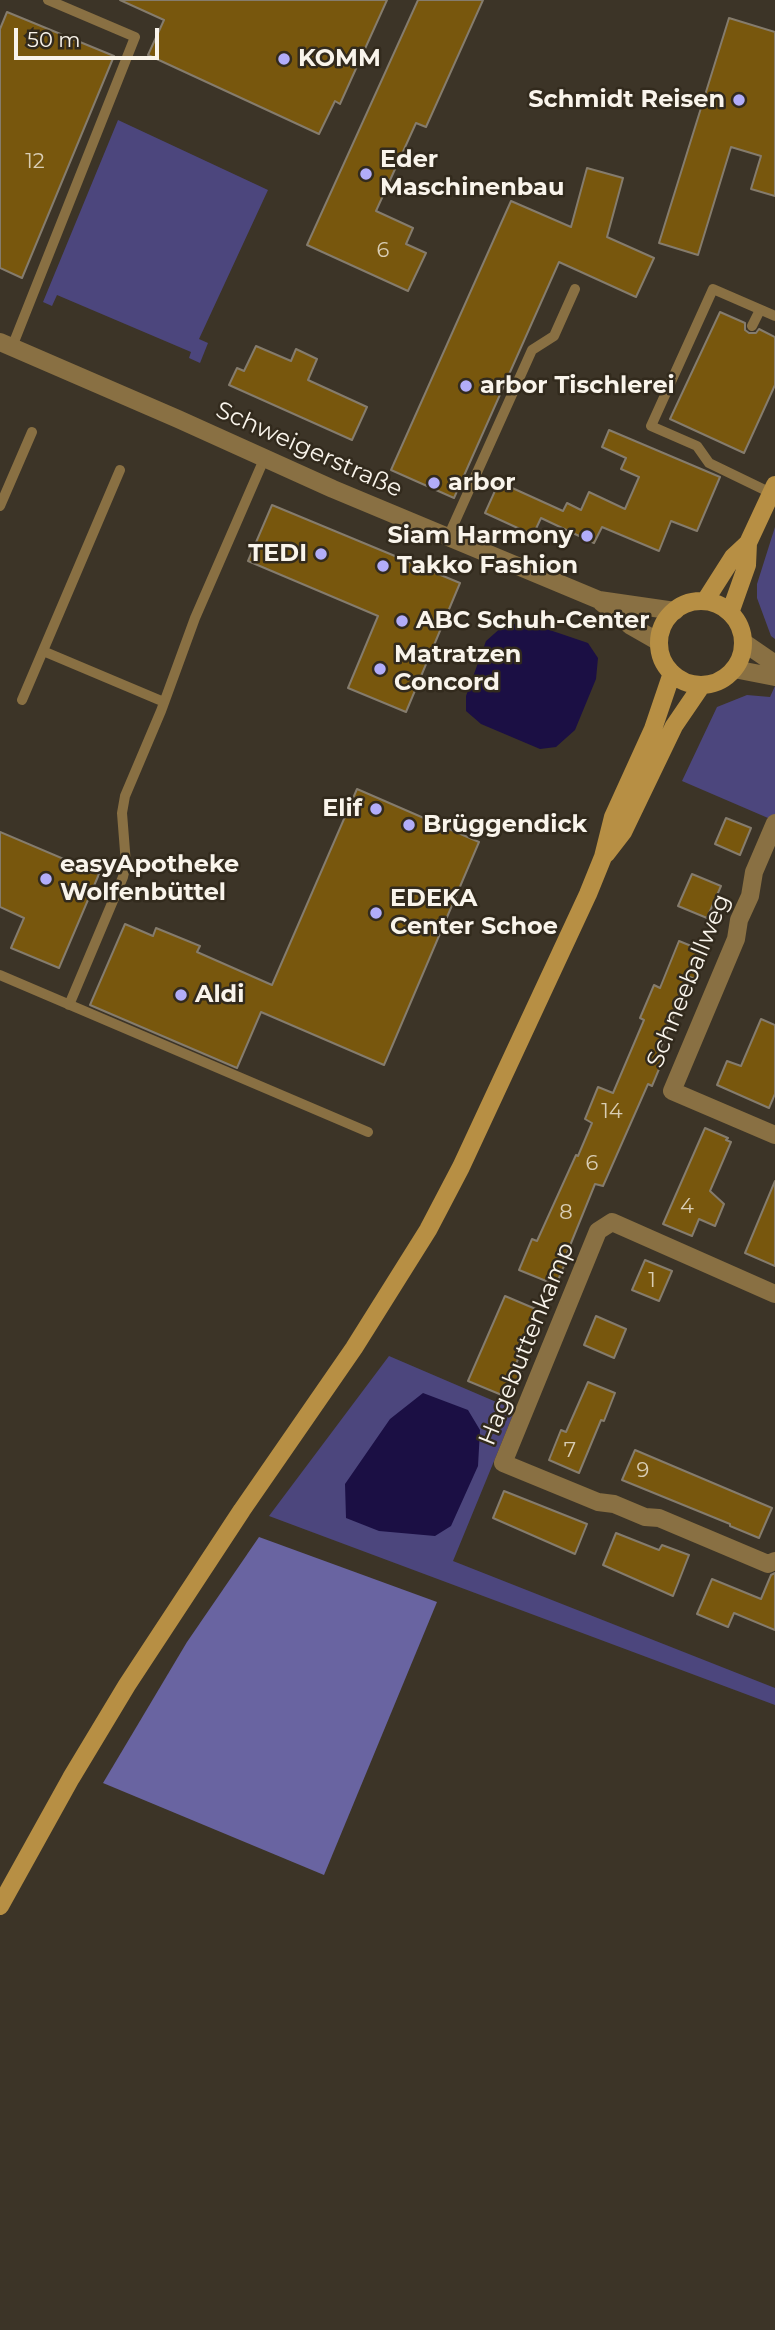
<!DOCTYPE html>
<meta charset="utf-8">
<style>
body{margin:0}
#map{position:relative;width:775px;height:2330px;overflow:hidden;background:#3c3427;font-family:Montserrat,sans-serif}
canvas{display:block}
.scale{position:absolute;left:14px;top:28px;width:145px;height:32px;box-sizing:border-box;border:4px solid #f9f4eb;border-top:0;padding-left:9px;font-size:21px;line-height:24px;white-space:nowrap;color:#f9f4eb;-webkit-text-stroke:5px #322a1d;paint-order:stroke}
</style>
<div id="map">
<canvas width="775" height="2330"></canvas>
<div class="scale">50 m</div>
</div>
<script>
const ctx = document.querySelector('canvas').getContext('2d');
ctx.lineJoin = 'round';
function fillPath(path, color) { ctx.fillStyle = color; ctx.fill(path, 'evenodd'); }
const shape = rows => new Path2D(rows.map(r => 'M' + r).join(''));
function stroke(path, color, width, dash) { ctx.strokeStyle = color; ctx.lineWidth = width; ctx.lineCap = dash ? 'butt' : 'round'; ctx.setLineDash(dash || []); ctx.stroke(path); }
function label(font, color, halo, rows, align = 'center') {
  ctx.font = font + ' Montserrat,sans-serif'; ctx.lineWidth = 5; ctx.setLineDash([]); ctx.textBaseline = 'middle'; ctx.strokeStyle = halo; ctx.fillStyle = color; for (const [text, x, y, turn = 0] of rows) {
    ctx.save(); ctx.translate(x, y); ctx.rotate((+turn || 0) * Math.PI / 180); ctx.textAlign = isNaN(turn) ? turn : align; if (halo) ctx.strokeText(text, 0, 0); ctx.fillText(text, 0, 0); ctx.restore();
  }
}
const green = shape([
 [118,120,268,190,199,339,208,343,200,363,189,358,191,352,57,295,52,306,43,302],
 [775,527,775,639,771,636,757,598,757,584],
 [775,686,775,821,682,781,717,707,747,695,770,697],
 [389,1356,515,1410,453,1561,775,1688,775,1705,269,1516]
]);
const forest = shape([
 [259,1537,437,1602,324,1875,103,1783,187,1642]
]);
const water = shape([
 [526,622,588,643,598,658,596,679,575,730,556,747,540,749,481,724,466,711,466,696,486,641,503,626],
 [423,1393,468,1410,480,1430,478,1466,451,1526,435,1536,379,1531,346,1518,345,1484,390,1419]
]);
const building = shape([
 [120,0,387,0,340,104,335,101,319,134,148,55,164,20,120,0],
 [418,0,483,0,426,127,416,123,376,211,413,228,406,244,426,253,408,291,307,245,418,0],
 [7,12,114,56,22,278,0,268,0,29,7,12],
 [729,18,775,32,775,196,751,189,761,156,731,147,698,255,659,243,729,18],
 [587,168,623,178,607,237,654,258,636,297,559,262,454,498,391,470,511,201,571,227,587,168],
 [720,312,745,323,745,330,749,333,756,333,759,329,775,337,775,385,744,453,670,419,720,312],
 [256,346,291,361,296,349,317,359,308,380,367,407,352,440,229,385,237,368,244,371,256,346],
 [609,430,720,477,697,531,671,521,659,551,602,527,594,543,541,518,533,535,485,513,499,482,563,511,567,503,581,510,589,492,625,509,639,477,621,469,626,458,602,447,609,430],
 [272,505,460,583,406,712,348,688,378,616,248,561,272,505],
 [357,789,479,842,384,1065,261,1012,237,1068,90,1005,125,924,153,936,156,928,200,946,197,952,272,985,357,789],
 [726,818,751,828,740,855,715,844,726,818],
 [0,832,99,874,59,968,11,948,24,918,0,907,0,832],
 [692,874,721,886,707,918,678,906,692,874],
 [679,941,706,952,695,979,690,977,658,1054,664,1057,652,1086,648,1084,603,1186,595,1184,567,1253,569,1254,556,1285,519,1270,532,1239,537,1241,576,1155,578,1156,592,1123,585,1119,598,1087,613,1093,644,1020,640,1018,654,985,660,988,679,941],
 [761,1019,775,1025,775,1094,769,1108,717,1085,727,1061,741,1066,761,1019],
 [705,1128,728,1138,726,1140,731,1142,710,1191,724,1204,715,1226,699,1219,692,1236,663,1224,705,1128],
 [775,1181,775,1266,745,1253,775,1181],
 [645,1260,672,1271,659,1301,632,1290,645,1260],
 [505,1296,538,1310,516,1364,523,1367,509,1398,468,1381,505,1296],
 [596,1316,626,1329,614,1358,584,1345,596,1316],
 [588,1382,615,1393,604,1421,601,1420,579,1473,549,1460,561,1430,566,1432,588,1382],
 [635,1450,772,1508,759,1538,730,1526,730,1524,622,1480,635,1450],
 [504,1491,587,1524,575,1554,493,1518,504,1491],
 [616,1533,659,1550,662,1545,689,1555,673,1596,603,1565,616,1533],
 [775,1573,775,1630,734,1613,728,1627,697,1614,712,1579,761,1599,771,1575,775,1573]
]);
const service = shape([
 [752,326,760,310],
 [12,347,135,37,48,0],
 [771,493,709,463,697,446,651,426,713,289,775,316],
 [0,506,32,432],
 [448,537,532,350,554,336,575,289],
 [43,651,164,702],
 [22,700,120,470],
 [0,975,368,1132],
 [69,1005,123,877,126,864,122,813,125,796,161,711,195,618,265,457]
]);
const minor = shape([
 [0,342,178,419,333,489,599,600,675,611],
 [601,602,631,626,659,642],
 [743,642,775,664],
 [734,669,775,677],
 [775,823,754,872,750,896,739,920,736,939,672,1091,775,1135],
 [775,1294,612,1222,598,1231,503,1463,598,1502,614,1504,645,1517,659,1518,768,1564,775,1561]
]);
const secondary = shape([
 [705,601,733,557,748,543,775,485],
 '659 643a42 42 0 1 1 84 0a42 42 0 1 1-84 0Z',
 [730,613,747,565,748,543],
 [606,854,623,832,674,726,702,685],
 [0,1906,71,1778,127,1685,242,1510,354,1348,428,1230,461,1167,588,894,603,857,613,817,653,729,672,673]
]);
const markers = [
 [284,59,7,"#b2adf9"],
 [739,100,7,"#b2adf9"],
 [366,174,7,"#b2adf9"],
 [466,386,7,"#b2adf9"],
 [434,483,7,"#b2adf9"],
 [587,536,7,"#b2adf9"],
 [321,554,7,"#b2adf9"],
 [383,566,7,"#b2adf9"],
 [402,621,7,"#b2adf9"],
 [380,669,7,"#b2adf9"],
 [376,809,7,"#b2adf9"],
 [409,825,7,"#b2adf9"],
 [46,879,7,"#b2adf9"],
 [376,913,7,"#b2adf9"],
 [181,995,7,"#b2adf9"]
];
const numberNames = [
 ["12",35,162],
 ["6",383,251],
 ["14",612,1112],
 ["6",592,1164],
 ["4",687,1207],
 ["8",566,1213],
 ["1",652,1281],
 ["7",570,1451],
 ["9",643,1471]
];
const poiNames = [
 ["KOMM",298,59],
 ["Schmidt Reisen",725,100,"right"],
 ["Eder",380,160],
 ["Maschinenbau",380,188],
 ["arbor Tischlerei",480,386],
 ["arbor",448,483],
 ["Siam Harmony",573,536,"right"],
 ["TEDI",307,554,"right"],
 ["Takko Fashion",397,566],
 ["ABC Schuh-Center",416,621],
 ["Matratzen",394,655],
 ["Concord",394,683],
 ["Elif",362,809,"right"],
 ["Brüggendick",423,825],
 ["easyApotheke",60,865],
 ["Wolfenbüttel",60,893],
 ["EDEKA",390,899],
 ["Center Schoe",390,927],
 ["Aldi",195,995]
];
const streetNames = [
 ["Schweigerstraße",309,450,24],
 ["Schneeballweg",689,981,-68],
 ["Hagebuttenkamp",527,1344,-68]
];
fillPath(green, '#4c467d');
fillPath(forest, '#6964a1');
fillPath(water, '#1b0f44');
fillPath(building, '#78570d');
stroke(building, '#857c6d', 2);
stroke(service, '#897043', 10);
stroke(minor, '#897043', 18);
stroke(secondary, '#b78f44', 18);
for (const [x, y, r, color] of markers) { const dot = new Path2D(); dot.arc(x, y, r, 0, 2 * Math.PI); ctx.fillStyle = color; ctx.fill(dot); stroke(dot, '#322a1d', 2.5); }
label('21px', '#d9cdb4', null, numberNames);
label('bold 24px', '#f9f4eb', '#322a1d', poiNames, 'left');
label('24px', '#f9f4eb', '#322a1d', streetNames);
</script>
